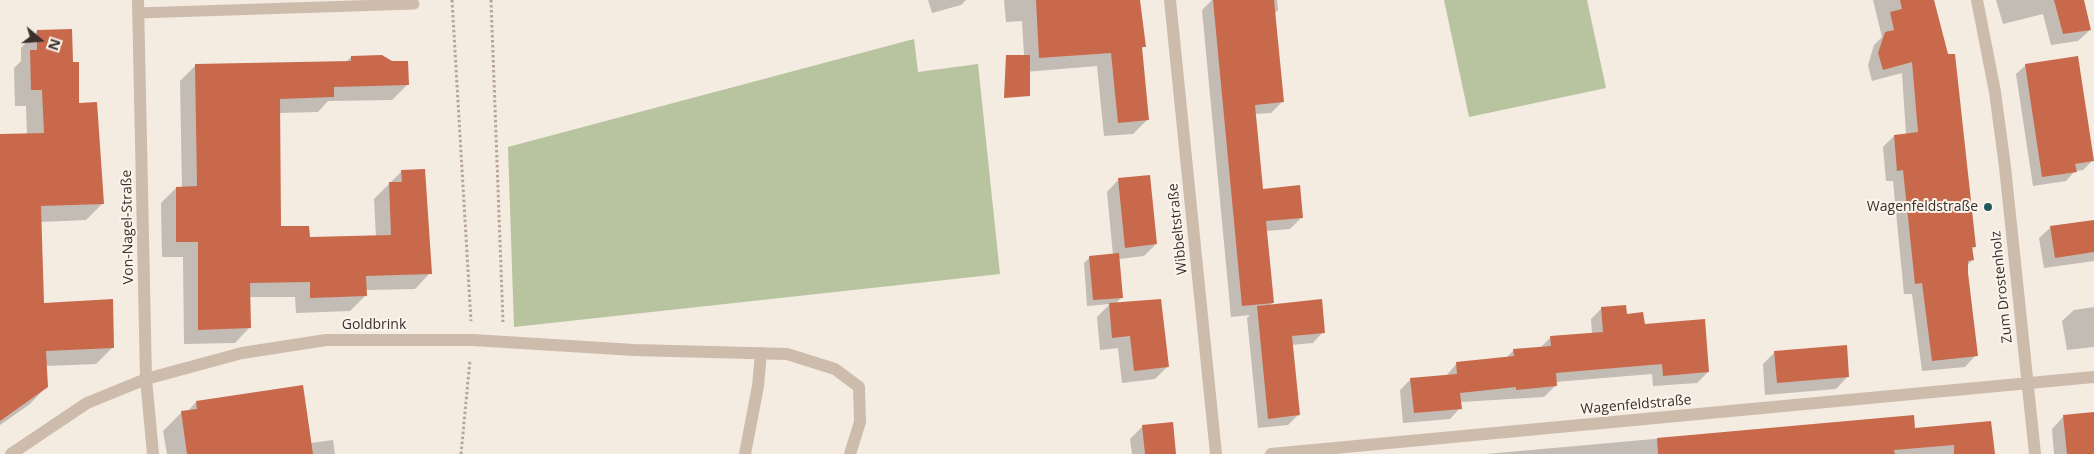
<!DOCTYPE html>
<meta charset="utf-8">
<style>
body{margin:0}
#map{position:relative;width:2094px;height:454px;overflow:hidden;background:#f4ebe1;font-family:"Open Sans",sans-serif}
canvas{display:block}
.north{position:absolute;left:15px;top:15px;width:50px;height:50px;-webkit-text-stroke:4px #fbf5ee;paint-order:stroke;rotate:108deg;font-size:14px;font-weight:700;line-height:20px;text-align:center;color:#3b302b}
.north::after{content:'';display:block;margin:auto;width:18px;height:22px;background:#3b302b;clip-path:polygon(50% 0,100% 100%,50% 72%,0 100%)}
</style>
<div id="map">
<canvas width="2094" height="454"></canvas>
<div class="north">N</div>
</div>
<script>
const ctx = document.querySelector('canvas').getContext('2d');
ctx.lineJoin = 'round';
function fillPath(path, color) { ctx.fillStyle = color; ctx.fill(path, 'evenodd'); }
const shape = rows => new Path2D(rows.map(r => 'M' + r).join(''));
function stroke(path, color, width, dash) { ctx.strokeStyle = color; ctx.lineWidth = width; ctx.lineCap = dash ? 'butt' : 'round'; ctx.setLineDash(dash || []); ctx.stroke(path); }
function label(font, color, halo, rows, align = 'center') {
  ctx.font = font + ' "Open Sans",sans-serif'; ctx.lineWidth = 4; ctx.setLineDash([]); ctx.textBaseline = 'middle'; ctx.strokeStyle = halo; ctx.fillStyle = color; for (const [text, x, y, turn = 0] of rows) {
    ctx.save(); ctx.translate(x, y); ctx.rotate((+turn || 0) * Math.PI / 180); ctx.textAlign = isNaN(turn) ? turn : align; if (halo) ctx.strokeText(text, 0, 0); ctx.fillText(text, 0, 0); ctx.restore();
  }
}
const green = shape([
 [1444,0,1587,0,1606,88,1469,117],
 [914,39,918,72,978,64,1000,274,514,327,508,147]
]);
const shadow = shape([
 [928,0,966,0,961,5,932,13],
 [1004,0,1139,0,1144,46,1141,50,1148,119,1133,134,1104,136,1097,66,1025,72,1022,21,1006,22],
 [1212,0,1277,0,1278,10,1274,14,1283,101,1271,113,1255,114,1261,190,1301,218,1290,229,1266,231,1273,302,1269,306,1323,332,1313,343,1291,345,1298,415,1288,425,1258,428,1247,318,1250,315,1231,317,1202,10],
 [1873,0,1933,0,1975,247,1971,250,1972,260,1967,266,1976,355,1965,367,1922,371,1912,294,1904,294,1893,181,1886,181,1883,147,1894,136,1906,134,1902,73,1872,81,1868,65,1874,45,1882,37],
 [1996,0,2082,0,2090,30,2078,41,2051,45,2043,14,2003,24],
 [37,31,72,63,78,104,103,203,86,220,40,222,43,304,113,347,96,364,45,366,46,387,30,404,0,425,0,136,27,135,26,106,15,106,14,68,21,61,21,48],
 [351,57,407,85,392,100,328,101,318,112,279,113,280,227,309,239,376,237,374,199,402,171,430,273,415,289,365,290,365,296,350,311,296,313,295,297,249,297,250,327,235,343,184,344,183,257,162,257,161,203,176,188,182,188,180,81,195,66,346,62],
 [2026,65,2092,161,2083,170,2075,171,2066,181,2033,186,2016,74],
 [1119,179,1156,244,1144,256,1119,259,1122,297,1115,304,1167,367,1155,379,1122,383,1118,348,1100,350,1097,317,1110,304,1087,306,1084,263,1090,257,1113,255,1107,192],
 [2094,221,2094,261,2044,268,2039,238,2051,227],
 [2094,307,2094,347,2067,350,2062,321,2074,310],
 [1602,308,1626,315,1644,325,1708,372,1697,383,1653,386,1652,374,1555,382,1555,386,1544,397,1460,402,1460,408,1450,419,1403,423,1400,390,1411,379,1446,376,1457,363,1506,358,1514,350,1540,348,1551,337,1592,334,1591,319],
 [1775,352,1848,376,1836,389,1765,395,1763,364],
 [196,402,310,443,333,440,335,454,167,454,163,431,182,412,187,412],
 [2094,413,2094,454,2054,454,2052,429,2064,416],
 [1912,416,1914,429,1992,454,1486,454],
 [1143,426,1175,454,1132,454,1130,439]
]);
const building = shape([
 [1036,0,1140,0,1146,47,1142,47,1149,120,1118,123,1111,53,1039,58],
 [1213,0,1274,0,1284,102,1255,105,1263,189,1300,185,1303,218,1266,221,1274,303,1242,306],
 [1900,0,1934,0,1948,54,1955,54,1976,247,1972,247,1974,260,1968,261,1968,273,1978,356,1932,361,1922,283,1915,284,1903,170,1897,171,1894,135,1918,132,1912,62,1883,70,1878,53,1885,32,1894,30,1890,12,1902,9],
 [2054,0,2084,0,2091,30,2063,34],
 [72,29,73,62,79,62,79,103,97,102,104,204,41,206,44,303,113,299,114,348,46,351,48,387,0,421,0,134,44,133,42,90,31,90,30,50,37,50,37,30],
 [382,55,392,61,408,61,409,85,334,87,334,97,280,99,281,226,309,226,310,237,391,235,389,182,402,182,401,170,425,169,432,274,366,276,367,296,310,298,310,282,250,283,251,328,198,330,198,242,176,242,176,187,197,186,195,64,351,61,351,56],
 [1006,55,1030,55,1030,96,1004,98],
 [2078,56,2094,161,2075,164,2077,172,2042,177,2025,64],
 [1150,175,1157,244,1125,248,1118,178],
 [2094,220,2094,252,2055,258,2050,226],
 [1119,253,1123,298,1093,300,1089,256],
 [1161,299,1169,367,1134,371,1130,336,1112,338,1109,303],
 [1322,299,1325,333,1292,336,1300,415,1268,419,1257,306],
 [1626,305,1627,314,1643,312,1645,324,1705,319,1709,372,1663,376,1662,364,1556,373,1557,386,1516,390,1516,387,1460,393,1462,409,1414,413,1410,378,1457,374,1456,362,1514,356,1513,349,1551,346,1550,336,1603,332,1601,307],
 [1847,345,1849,377,1777,383,1774,351],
 [303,385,313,454,187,454,181,411,197,409,196,401],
 [2094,412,2094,454,2067,454,2063,415],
 [1914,415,1915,428,1991,421,1995,454,1954,454,1954,445,1894,450,1895,454,1658,454,1657,438],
 [1173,422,1176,454,1145,454,1142,425]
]);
const path = shape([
 [452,0,471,321],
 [491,0,503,322],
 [461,454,470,360]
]);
const lane = shape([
 [138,13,414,4]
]);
const street = shape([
 [138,0,146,379,153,454],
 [1170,0,1216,454],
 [1977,0,1995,92,2005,167,2035,454],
 [11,454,87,403,146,379,242,353,326,340,473,340,634,350,787,354,835,369,859,387,860,422,850,454],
 [745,454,758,386,761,353],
 [1271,454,2094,377]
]);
const markers = [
 [1988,207,5,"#1f5a5e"]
];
const poiNames = [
 ["Wagenfeldstraße",1978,207]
];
const streetNames = [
 ["Von-Nagel-Straße",128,227,-91],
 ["Wibbeltstraße",1178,229,-96],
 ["Zum Drostenholz",2002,287,-96],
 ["Goldbrink",374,325],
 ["Wagenfeldstraße",1636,405,-5]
];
fillPath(green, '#b8c4a0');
fillPath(shadow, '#0003');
fillPath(building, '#c8694b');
stroke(path, '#b9a596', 3, [2.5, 2.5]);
stroke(lane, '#cdbbac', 11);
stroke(street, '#cdbbac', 12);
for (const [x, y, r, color] of markers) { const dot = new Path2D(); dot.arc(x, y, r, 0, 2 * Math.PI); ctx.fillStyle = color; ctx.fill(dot); stroke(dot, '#fbf5ee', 2); }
label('14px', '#3b302b', '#fbf5ee', poiNames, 'right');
label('14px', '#3b302b', '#fbf5ee', streetNames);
</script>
